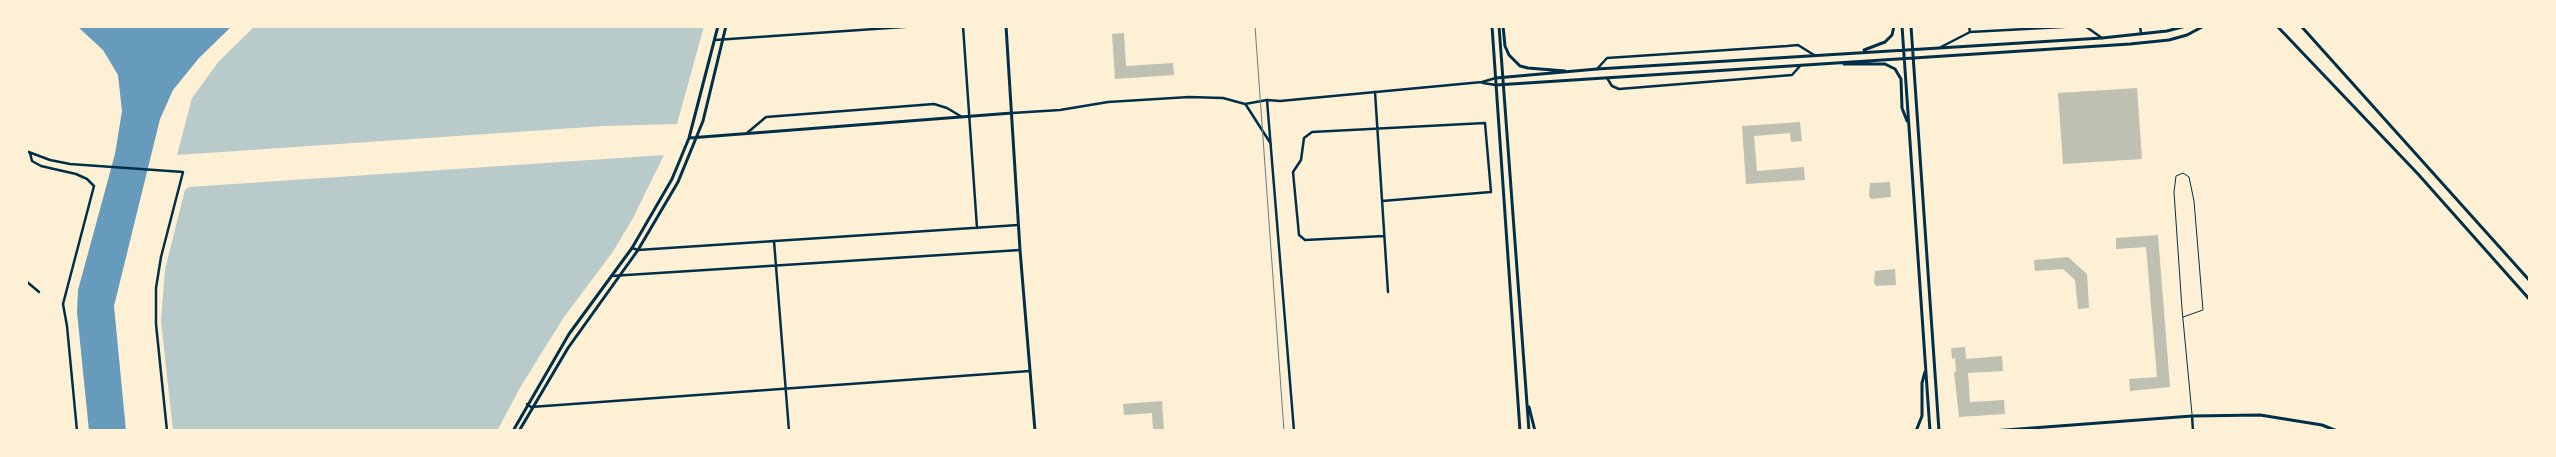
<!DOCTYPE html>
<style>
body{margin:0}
#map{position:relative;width:2556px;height:457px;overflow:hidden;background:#fdf0d5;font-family:"DM Sans",sans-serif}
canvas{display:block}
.frame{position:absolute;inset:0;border:28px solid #fdf0d5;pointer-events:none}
</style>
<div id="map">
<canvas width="2556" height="457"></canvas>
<div class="frame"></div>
</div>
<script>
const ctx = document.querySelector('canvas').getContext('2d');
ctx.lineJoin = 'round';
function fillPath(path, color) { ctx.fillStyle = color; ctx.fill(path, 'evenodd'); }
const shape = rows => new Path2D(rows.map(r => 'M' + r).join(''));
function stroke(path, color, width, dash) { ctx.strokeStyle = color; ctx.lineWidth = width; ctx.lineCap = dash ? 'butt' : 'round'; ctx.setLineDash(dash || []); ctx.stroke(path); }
const green = shape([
 [255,26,704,26,677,124,604,126,177,155,192,98,219,61],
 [664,155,632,220,612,253,564,317,521,386,497,431,173,431,161,321,165,269,185,190,189,187]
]);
const water = shape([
 [77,26,232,26,199,58,173,90,160,119,114,306,126,431,89,431,77,312,78,290,115,154,122,111,118,75,103,50]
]);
const building = shape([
 [1124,33,1126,66,1173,63,1174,75,1115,79,1112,34],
 [2137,88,2142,159,2063,164,2058,93],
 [1800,122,1802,141,1791,142,1790,133,1754,136,1757,171,1804,167,1805,180,1746,184,1742,126],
 [1890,182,1891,197,1871,199,1869,196,1870,183],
 [2158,235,2170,387,2130,391,2129,379,2157,377,2146,247,2116,249,2116,238],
 [2068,257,2087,274,2089,308,2078,309,2075,280,2063,269,2035,271,2034,260],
 [1895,269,1896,285,1876,286,1874,283,1875,271],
 [1965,347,1966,359,2002,356,2003,371,1968,373,1970,402,2004,400,2005,414,1959,417,1954,372,1956,372,1955,358,1952,359,1951,348],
 [1162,401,1164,431,1153,431,1152,413,1124,415,1123,404]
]);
const service = shape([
 [2183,317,2203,310,2194,201,2189,177,2183,173,2176,176,2174,192,2182,309,2192,414]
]);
const minor = shape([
 [963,26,977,228],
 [1969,26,1970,32],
 [2085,26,2102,38],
 [2140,26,2141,33],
 [715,40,918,26],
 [1941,47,1970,32,2081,26],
 [1597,69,1607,58,1787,46,1798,45,1814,55],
 [1607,78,1612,86,1619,89,1792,75,1800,66],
 [1483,83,1496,85],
 [1375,92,1388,292],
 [1267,100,1294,431],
 [1246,105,1271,144],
 [1012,113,1060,110,1108,102,1189,97,1223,98,1245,104,1267,100,1280,101,1482,82,1496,78],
 [747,133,766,117,934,104,947,108,962,117],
 [26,151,50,160,70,164,183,172,161,257,156,288,156,324,167,431],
 [30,153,32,161,41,166,76,174,87,179,94,186,63,304,67,326,77,431],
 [1382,201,1491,192,1485,123,1312,132,1304,138,1301,160,1293,172,1299,235,1305,240,1384,236],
 [774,241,789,431],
 [632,248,638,250,1018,225],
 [611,276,1020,250],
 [26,281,39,292],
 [527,404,531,407,1030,371],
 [2192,416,2193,431]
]);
const tertiary = shape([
 [1006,26,1020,250,1035,431],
 [1503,26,1505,46,1509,55,1520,66,1528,68,1565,71],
 [1902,26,1930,431],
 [1911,26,1939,431],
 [1864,50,1885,42,1892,35,1894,26],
 [1844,64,1885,64,1895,69,1901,79,1902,108,1907,121],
 [1496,78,1597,69,2102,38,2167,31,2186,26],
 [1496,85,2130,44,2169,40,2187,35,2204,26],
 [689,138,1012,113],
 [513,431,569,334,632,248,672,179,689,138,718,26],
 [519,431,568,348,638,250,678,182,703,121,726,26],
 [1916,431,1922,416,1922,383,1925,372],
 [1992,431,2192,416,2260,415,2322,425,2337,431]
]);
const secondary = shape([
 [1492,26,1520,431],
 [1499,26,1529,431],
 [2277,26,2418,174,2530,300],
 [2301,26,2530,281],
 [1529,407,1535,431]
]);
const tram = shape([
 [1255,26,1284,431]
]);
fillPath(green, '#b9caca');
fillPath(water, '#669bbc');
fillPath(building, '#bec0b2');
stroke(service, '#003049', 1);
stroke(minor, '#003049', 2.5);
stroke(tertiary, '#003049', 3);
stroke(secondary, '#003049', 3);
stroke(tram, '#657d81', 1);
</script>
